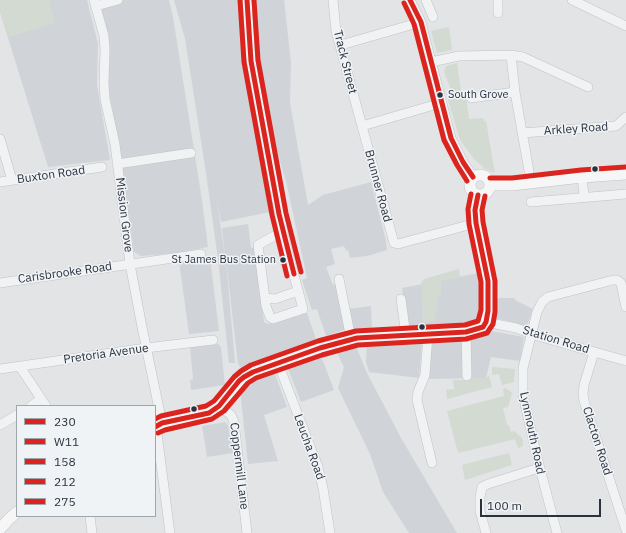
<!DOCTYPE html>
<style>
body{margin:0}
#map{position:relative;width:626px;height:533px;overflow:hidden;background:#e2e4e6;font-family:"IBM Plex Sans",sans-serif}
canvas{display:block}
.legend{position:absolute;left:16px;top:405px;width:140px;height:112px;box-sizing:border-box;background:#f0f3f6;border:1px solid #a1a6ad;margin:0;padding:5px 7px;list-style:none;font-size:12px;color:#2a323f}
.legend li{display:flex;align-items:center;gap:8px;height:20px}
.legend b{width:20px;border:1px solid #a1a6ad}
.scale{position:absolute;left:480px;top:499px;width:121px;height:18px;box-sizing:border-box;border:2px solid #2a323f;border-top:0;padding-left:5px;font-size:12px;line-height:14px;white-space:nowrap;color:#2a323f;-webkit-text-stroke:3px #f0f3f6;paint-order:stroke}
</style>
<div id="map">
<canvas width="626" height="533"></canvas>
<ul class="legend">
<li><b style="height:5px;background:#dc241f"></b>230</li>
<li><b style="height:5px;background:#dc241f"></b>W11</li>
<li><b style="height:5px;background:#dc241f"></b>158</li>
<li><b style="height:5px;background:#dc241f"></b>212</li>
<li><b style="height:5px;background:#dc241f"></b>275</li>
</ul>
<div class="scale">100 m</div>
</div>
<script>
const ctx = document.querySelector('canvas').getContext('2d');
ctx.lineJoin = 'round';
function fillPath(path, color) { ctx.fillStyle = color; ctx.fill(path, 'evenodd'); }
const shape = rows => new Path2D(rows.map(r => 'M' + r).join(''));
function stroke(path, color, width, dash) { ctx.strokeStyle = color; ctx.lineWidth = width; ctx.lineCap = dash ? 'butt' : 'round'; ctx.setLineDash(dash || []); ctx.stroke(path); }
function label(font, color, halo, rows, align = 'center') {
  ctx.font = font + ' "IBM Plex Sans",sans-serif'; ctx.lineWidth = 3; ctx.setLineDash([]); ctx.textBaseline = 'middle'; ctx.strokeStyle = halo; ctx.fillStyle = color; for (const [text, x, y, turn = 0] of rows) {
    ctx.save(); ctx.translate(x, y); ctx.rotate((+turn || 0) * Math.PI / 180); ctx.textAlign = isNaN(turn) ? turn : align; if (halo) ctx.strokeText(text, 0, 0); ctx.fillText(text, 0, 0); ctx.restore();
  }
}
const built = shape([
 [0,0,87,0,98,44,97,85,110,160,48,167,0,12],
 [99,0,169,0,173,17,202,200,208,247,178,253,141,256,134,252,121,155,110,98,108,76,110,59,110,44],
 [174,0,244,0,274,203,270,212,221,222,217,202,225,256,222,228,248,224,251,248,255,247,264,322,268,324,307,313,317,342,242,369,238,364,226,260,235,363,229,363,218,259,206,173,185,39],
 [251,0,284,0,291,62,290,103,308,205,323,195,371,182,386,241,387,250,367,256,350,258,348,250,346,251,344,246,331,249,335,264,326,267,333,285,336,284,347,329,326,336,317,309,312,310,302,280,307,278,286,181,259,91,251,24],
 [210,257,219,331,189,334,179,261],
 [479,273,481,291,481,303,479,321,476,324,407,327,402,288],
 [495,298,515,298,515,300,533,309,527,326,496,318,494,315],
 [371,306,372,329,352,330,347,309],
 [491,331,524,337,520,361,491,357,486,378,427,379,431,342,443,342],
 [367,341,422,342,419,378,369,372,366,362],
 [218,344,221,347,225,385,191,390,190,380,193,379,190,347],
 [355,344,367,373,401,438,457,533,409,533,383,492,370,454,338,388,344,367,335,349,338,349],
 [320,353,334,390,301,402,287,366],
 [271,372,275,374,287,407,264,415,278,461,248,464,240,390,243,383],
 [225,422,228,425,233,453,207,457,202,426]
]);
const green = shape([
 [0,0,49,0,55,23,8,37,0,12],
 [449,27,452,50,437,53,431,31],
 [457,63,461,91,465,91,469,119,483,118,484,121,486,121,495,173,484,168,474,159,460,140,448,100,450,96,453,95,444,72,446,66],
 [459,269,460,277,441,281,441,296,437,296,438,311,435,311,435,322,423,322,421,283,424,279],
 [492,367,515,369,514,382,502,385,499,374,492,375],
 [489,376,492,387,447,399,446,390,454,389,453,380,470,380,470,378,486,378],
 [506,388,512,393,508,407,503,408,507,425,509,425,511,432,514,431,522,438,523,440,523,446,518,448,515,439,458,453,447,411,504,396,503,389],
 [509,453,512,465,465,480,462,465]
]);
const minor = shape([
 [94,0,104,36,105,49,104,83,105,99,115,144,130,264,142,327,162,423],
 [247,0,251,61,273,180,285,242,303,309,273,319,270,317,266,306,258,245,283,231],
 [333,0,336,31,394,243,398,244,476,223],
 [410,0,421,22,424,34,451,138,463,162,473,177],
 [426,0,433,17],
 [572,0,626,26],
 [96,6,118,0],
 [498,13,498,0],
 [341,45,421,22],
 [511,55,515,92,529,171],
 [431,62,459,56,511,55,523,57,588,87],
 [471,98,515,92],
 [362,126,441,103],
 [522,133,616,126,626,117],
 [0,139,12,180],
 [117,164,191,153],
 [582,177,584,196],
 [0,182,102,167],
 [531,202,626,194],
 [339,279,351,339],
 [0,283,201,254],
 [265,298,275,299,298,291],
 [401,299,406,336],
 [486,322,516,328,538,336,626,361],
 [466,332,467,376],
 [428,335,425,375,418,392,417,400,432,463],
 [594,352,584,385,583,394,584,401,626,530],
 [278,363,318,467,323,488,330,533],
 [20,367,46,406],
 [0,369,146,348,213,340],
 [31,406,41,399],
 [219,406,231,415,234,422,247,533],
 [0,425,17,415],
 [156,426,170,533],
 [90,516,92,533],
 [486,533,480,511,480,497,482,487,488,484,539,468],
 [557,533,537,457,523,395,523,368,537,312,542,302,548,297,613,280,617,280,621,283,626,307]
]);
const major = shape([
 '470 185a10 10 0 1 1 20 0a10 10 0 1 1-20 0Z',
 [490,185,512,185,582,177,626,174],
 [155,427,162,423,209,413,219,406,239,381,244,377,253,372,320,348,357,338,451,333,466,332,483,327,486,322,488,311,488,281,476,223,475,210,478,195],
 [0,529,9,519,17,512]
]);
const bus1 = shape([
 [410,0,421,22,451,138,463,162,473,177],
 [155,427,162,423,209,413,219,406,239,381,244,377,253,372,320,348,357,338,466,332,483,327,486,322,488,311,488,281,476,223,475,210,478,195]
]);
const bus2 = shape([
 [404,3,414,24,444,140,457,165,467,181],
 [158,433,165,430,212,419,224,411,248,383,256,378,322,355,358,345,466,339,487,333,493,324,495,312,495,281,483,222,482,210,485,196]
]);
const bus3 = shape([
 [490,178,512,178,581,170,626,167],
 [155,419,161,416,206,406,214,401,234,377,241,371,251,365,318,341,356,331,465,325,478,321,481,310,481,282,469,224,468,209,471,194]
]);
const bus4 = shape([
 [247,0,251,61,279,214,294,274]
]);
const bus5 = shape([
 [240,0,244,62,272,215,287,276]
]);
const bus6 = shape([
 [254,0,258,60,286,213,301,272]
]);
const markers = [
 [440,95,3.5,"#2a323f"],
 [595,169,3.5,"#2a323f"],
 [283,260,3.5,"#2a323f"],
 [422,327,3.5,"#2a323f"],
 [194,409,3.5,"#2a323f"]
];
const busNames = [
 ["South Grove",448,95],
 ["St James Bus Station",276,260,"right"]
];
const streetNames = [
 ["Track Street",345,62,76],
 ["Arkley Road",576,129,-4],
 ["Buxton Road",51,175,-8],
 ["Brunner Road",378,186,75],
 ["Mission Grove",124,215,83],
 ["Carisbrooke Road",65,273,-8],
 ["Station Road",556,340,17],
 ["Pretoria Avenue",106,354,-8],
 ["Lynmouth Road",532,433,78],
 ["Clacton Road",597,441,72],
 ["Leucha Road",309,447,70],
 ["Coppermill Lane",239,466,83]
];
fillPath(built, '#d0d4d9');
fillPath(green, '#d3dad2');
stroke(minor, '#c0c2c4', 10);
stroke(major, '#bec1c4', 12);
stroke(minor, '#f1f2f4', 9);
stroke(major, '#f6f6f6', 11);
stroke(bus1, '#dc241f', 5);
stroke(bus2, '#dc241f', 5);
stroke(bus3, '#dc241f', 5);
stroke(bus4, '#dc241f', 5);
stroke(bus5, '#dc241f', 5);
stroke(bus6, '#dc241f', 5);
for (const [x, y, r, color] of markers) { const dot = new Path2D(); dot.arc(x, y, r, 0, 2 * Math.PI); ctx.fillStyle = color; ctx.fill(dot); stroke(dot, '#f0f3f6', 1.5); }
label('11px', '#2a323f', '#f0f3f6', busNames, 'left');
label('12px', '#2a323f', '#f0f3f6', streetNames);
</script>
